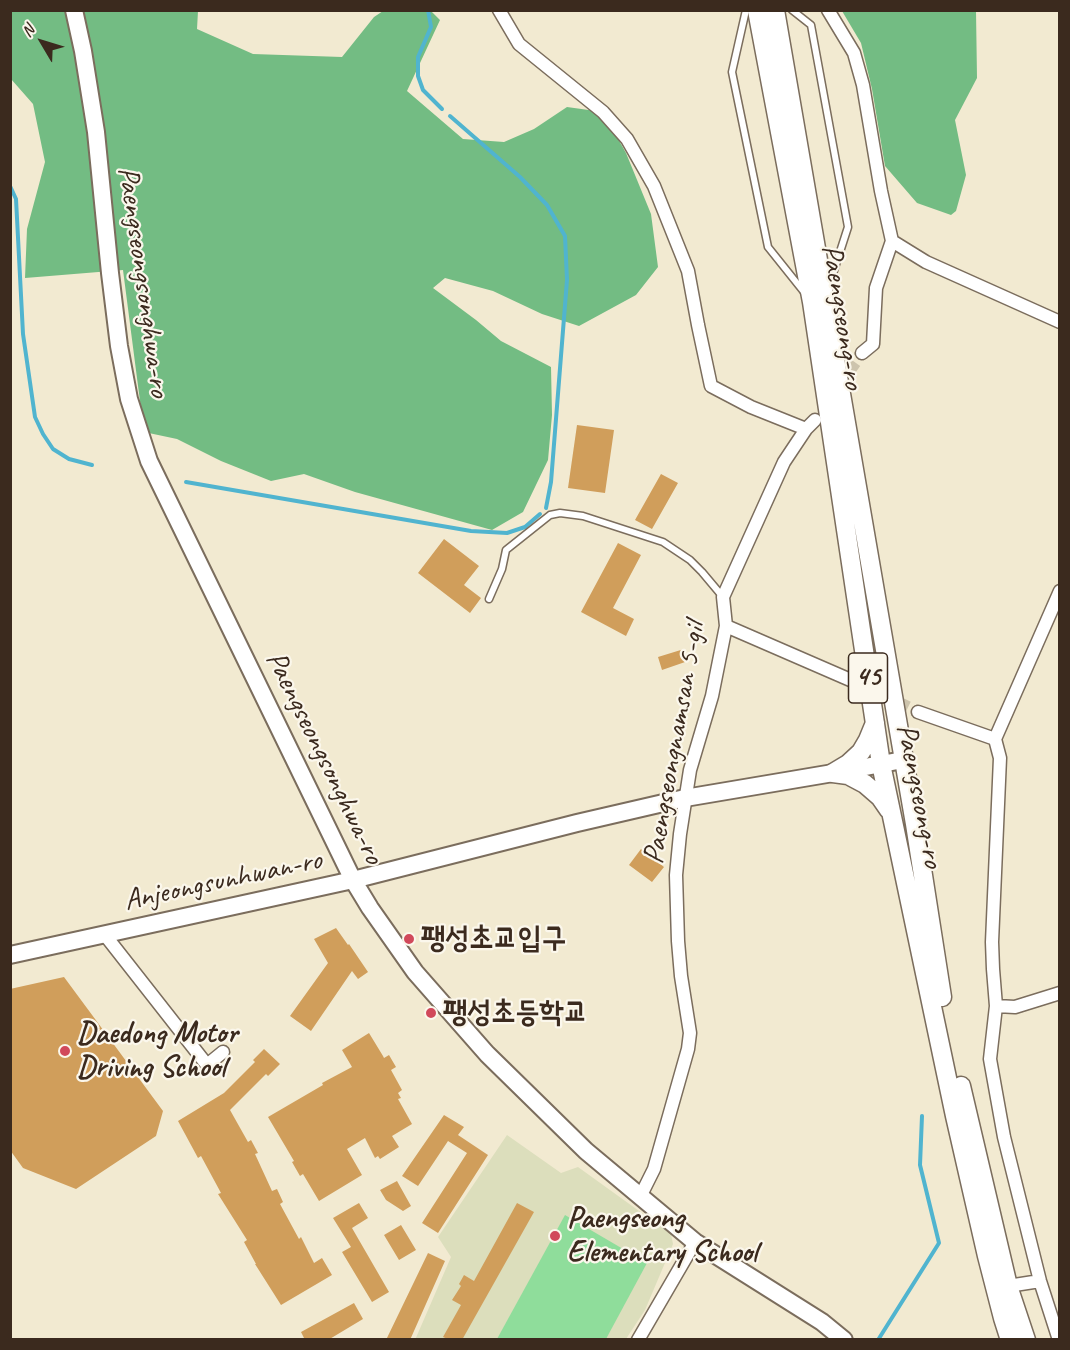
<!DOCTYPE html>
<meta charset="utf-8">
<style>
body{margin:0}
#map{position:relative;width:1070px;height:1350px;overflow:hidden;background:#f2ead1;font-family:Caveat,sans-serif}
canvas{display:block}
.frame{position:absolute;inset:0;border:12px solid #3b2a1e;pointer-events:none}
.north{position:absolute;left:12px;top:12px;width:60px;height:60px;-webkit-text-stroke:4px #fbf7ec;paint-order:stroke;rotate:308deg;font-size:16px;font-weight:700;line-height:24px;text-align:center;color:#3b2a1e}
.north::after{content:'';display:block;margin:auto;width:21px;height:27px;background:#3b2a1e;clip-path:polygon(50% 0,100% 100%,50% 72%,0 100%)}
</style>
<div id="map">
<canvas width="1070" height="1350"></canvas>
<div class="frame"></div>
<div class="north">N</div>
</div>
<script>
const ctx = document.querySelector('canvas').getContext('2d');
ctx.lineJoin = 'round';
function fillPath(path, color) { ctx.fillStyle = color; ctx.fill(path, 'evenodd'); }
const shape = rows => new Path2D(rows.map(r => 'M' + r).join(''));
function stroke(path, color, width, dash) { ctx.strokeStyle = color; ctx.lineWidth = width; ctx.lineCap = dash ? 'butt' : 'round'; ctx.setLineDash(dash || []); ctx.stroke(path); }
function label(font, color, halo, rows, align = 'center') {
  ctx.font = font + ' Caveat,"Poor Story",sans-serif'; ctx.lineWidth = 4.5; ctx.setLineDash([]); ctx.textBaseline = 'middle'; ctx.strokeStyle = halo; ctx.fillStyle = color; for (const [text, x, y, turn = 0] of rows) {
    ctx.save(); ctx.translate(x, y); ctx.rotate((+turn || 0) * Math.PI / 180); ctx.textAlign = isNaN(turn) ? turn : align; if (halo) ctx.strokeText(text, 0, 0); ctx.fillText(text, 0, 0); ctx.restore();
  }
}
const built = shape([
 [507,1135,561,1173,578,1167,671,1234,673,1244,645,1310,626,1339,415,1340,451,1257,438,1237]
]);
const green = shape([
 [565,1215,647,1263,606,1339,497,1339]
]);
const forest = shape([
 [153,10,155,12,159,10,198,11,197,29,253,54,342,57,374,17,383,11,431,11,440,20,407,91,463,139,504,142,534,129,567,107,603,112,626,153,651,214,658,267,636,295,579,326,542,314,493,291,445,278,433,288,476,320,501,341,551,367,552,415,548,460,523,512,492,530,355,492,304,474,271,481,221,461,177,439,144,432,123,270,25,278,27,229,45,162,33,104,11,79,10,11],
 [842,11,976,11,977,78,955,120,966,175,956,211,951,215,917,203,885,166,872,89,861,43]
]);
const stream = shape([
 [428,10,431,27,418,57,418,76,423,90,442,109],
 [450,116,520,177,547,205,565,236,567,280,551,482,546,508],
 [10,186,16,199,23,334,35,417,43,434,53,449,69,459,92,465],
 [186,482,471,531,507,533,525,527,540,514],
 [878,1340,939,1243,920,1165,922,1116]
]);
const building = shape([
 [577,425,614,430,605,493,568,488],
 [661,474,678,483,652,529,635,520],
 [444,539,479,566,464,585,481,598,470,613,418,573],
 [618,543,641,555,613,608,634,619,626,636,581,612],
 [684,649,688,661,662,670,658,657],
 [641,849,664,867,652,882,629,865],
 [336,928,348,945,349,944,368,972,358,979,352,971,311,1031,290,1016,328,963,314,939],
 [64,977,163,1111,156,1136,76,1189,23,1168,10,1150,10,989],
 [369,1033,383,1056,384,1058,389,1055,396,1067,391,1070,402,1090,398,1093,401,1098,398,1099,412,1124,392,1136,399,1147,380,1159,378,1156,375,1158,365,1138,347,1149,362,1175,319,1201,303,1174,300,1176,292,1162,294,1161,268,1117,323,1085,322,1083,352,1067,342,1050],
 [264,1049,280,1064,268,1076,266,1074,230,1110,248,1142,251,1140,258,1153,255,1154,272,1191,277,1189,283,1202,280,1204,299,1239,301,1237,314,1263,322,1258,332,1275,281,1305,255,1264,256,1264,244,1242,247,1240,218,1194,221,1193,201,1156,198,1158,178,1121,224,1093,255,1062,253,1060],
 [444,1115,464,1127,458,1135,488,1155,438,1233,422,1223,467,1153,448,1141,418,1186,402,1176],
 [397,1181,411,1206,403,1211,386,1200,380,1190],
 [359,1203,368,1218,352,1228,389,1292,372,1302,342,1252,351,1247,333,1218],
 [517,1203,534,1212,462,1340,450,1340,443,1337,461,1305,452,1300,461,1286,459,1284,464,1275,474,1281],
 [401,1225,416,1250,399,1260,384,1235],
 [428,1253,445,1261,410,1340,386,1340],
 [354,1303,363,1319,328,1340,305,1340,301,1332]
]);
const streetTunnel = shape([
 [838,387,862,353],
 [865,686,918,712]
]);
const lane = shape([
 [746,10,732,72,768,247,804,292],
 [792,10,811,25,848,227,829,286],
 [489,599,502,569,506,550,550,515,560,513,583,516,663,542,690,560,702,572,723,597]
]);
const street = shape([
 [499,10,519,44,603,112,627,139,654,186,688,271,698,325,711,386,751,407,806,429],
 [828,10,854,53,863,85,881,191,892,241,876,288,873,344,862,353],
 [892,241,926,262,1060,322],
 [726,626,862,685],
 [918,712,995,739],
 [995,739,1000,758,992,942,993,969,996,1006,990,1059,1004,1137,1040,1281,1059,1340],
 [995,739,1060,591],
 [105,935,207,1065,223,1052],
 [996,1006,1015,1007,1060,993],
 [640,1197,654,1169,688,1049,690,1033,681,976,678,941,676,875,680,834,690,770,712,696,726,626,723,597,784,462,806,429,815,420],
 [1008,1286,1040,1281],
 [638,1340,695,1242]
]);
const secondary = shape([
 [74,10,83,51,96,132,110,273,119,346,129,399,149,461,353,880,370,908,415,972,487,1054,586,1151,695,1242,822,1322,844,1340],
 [10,955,353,880,577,823,685,798,833,773,903,760]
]);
const primary = shape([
 [757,10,812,302,881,764,955,1116,987,1256,1003,1318,1010,1340],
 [775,10,915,824,942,997],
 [833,773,848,775,865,784,880,797,889,810],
 [833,773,848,764,861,752,868,740,875,723],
 [961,1086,1008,1286,1026,1340]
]);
const markers = [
 [409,939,6,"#d1495b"],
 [431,1013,6,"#d1495b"],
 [65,1051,6,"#d1495b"],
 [555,1236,6,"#d1495b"]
];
const shields = [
 [868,678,39]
];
const shieldNames = [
 ["45",868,678]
];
const streetNames = [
 ["Paengseongsonghwa-ro",143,282,82],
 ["Paengseong-ro",842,317,81],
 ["Paengseongnamsan 5-gil",675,743,-80],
 ["Paengseongsonghwa-ro",324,758,64],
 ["Paengseong-ro",919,796,79],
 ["Anjeongsunhwan-ro",223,881,-12]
];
const poiNames = [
 ["팽성초교입구",421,939],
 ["팽성초등학교",443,1013],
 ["Daedong Motor",77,1034],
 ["Driving School",77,1068],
 ["Paengseong",567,1219],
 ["Elementary School",567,1253]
];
fillPath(built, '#dcdebc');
fillPath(green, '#8fdd9b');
fillPath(forest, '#73bc83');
stroke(stream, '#50b4cf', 4);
fillPath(building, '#d09e5b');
stroke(streetTunnel, '#cdc4ad', 12, [12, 6]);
stroke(lane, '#7b6d5d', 9);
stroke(street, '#7b6d5d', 15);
stroke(secondary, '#7b6d5d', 20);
stroke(primary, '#7b6d5d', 21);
stroke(lane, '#fff', 6);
stroke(street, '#fff', 12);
stroke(secondary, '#fff', 16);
stroke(primary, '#fff', 18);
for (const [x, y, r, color] of markers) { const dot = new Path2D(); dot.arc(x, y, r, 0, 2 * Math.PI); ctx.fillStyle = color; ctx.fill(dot); stroke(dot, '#fbf7ec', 2); }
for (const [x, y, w] of shields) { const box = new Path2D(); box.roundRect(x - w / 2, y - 25, w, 50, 4.5); ctx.fillStyle = '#fbf7ec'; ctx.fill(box); stroke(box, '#3b2a1e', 1.5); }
label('bold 28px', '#3b2a1e', null, shieldNames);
label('30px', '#3b2a1e', '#fbf7ec', streetNames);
label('bold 30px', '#3b2a1e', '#fbf7ec', poiNames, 'left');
</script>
